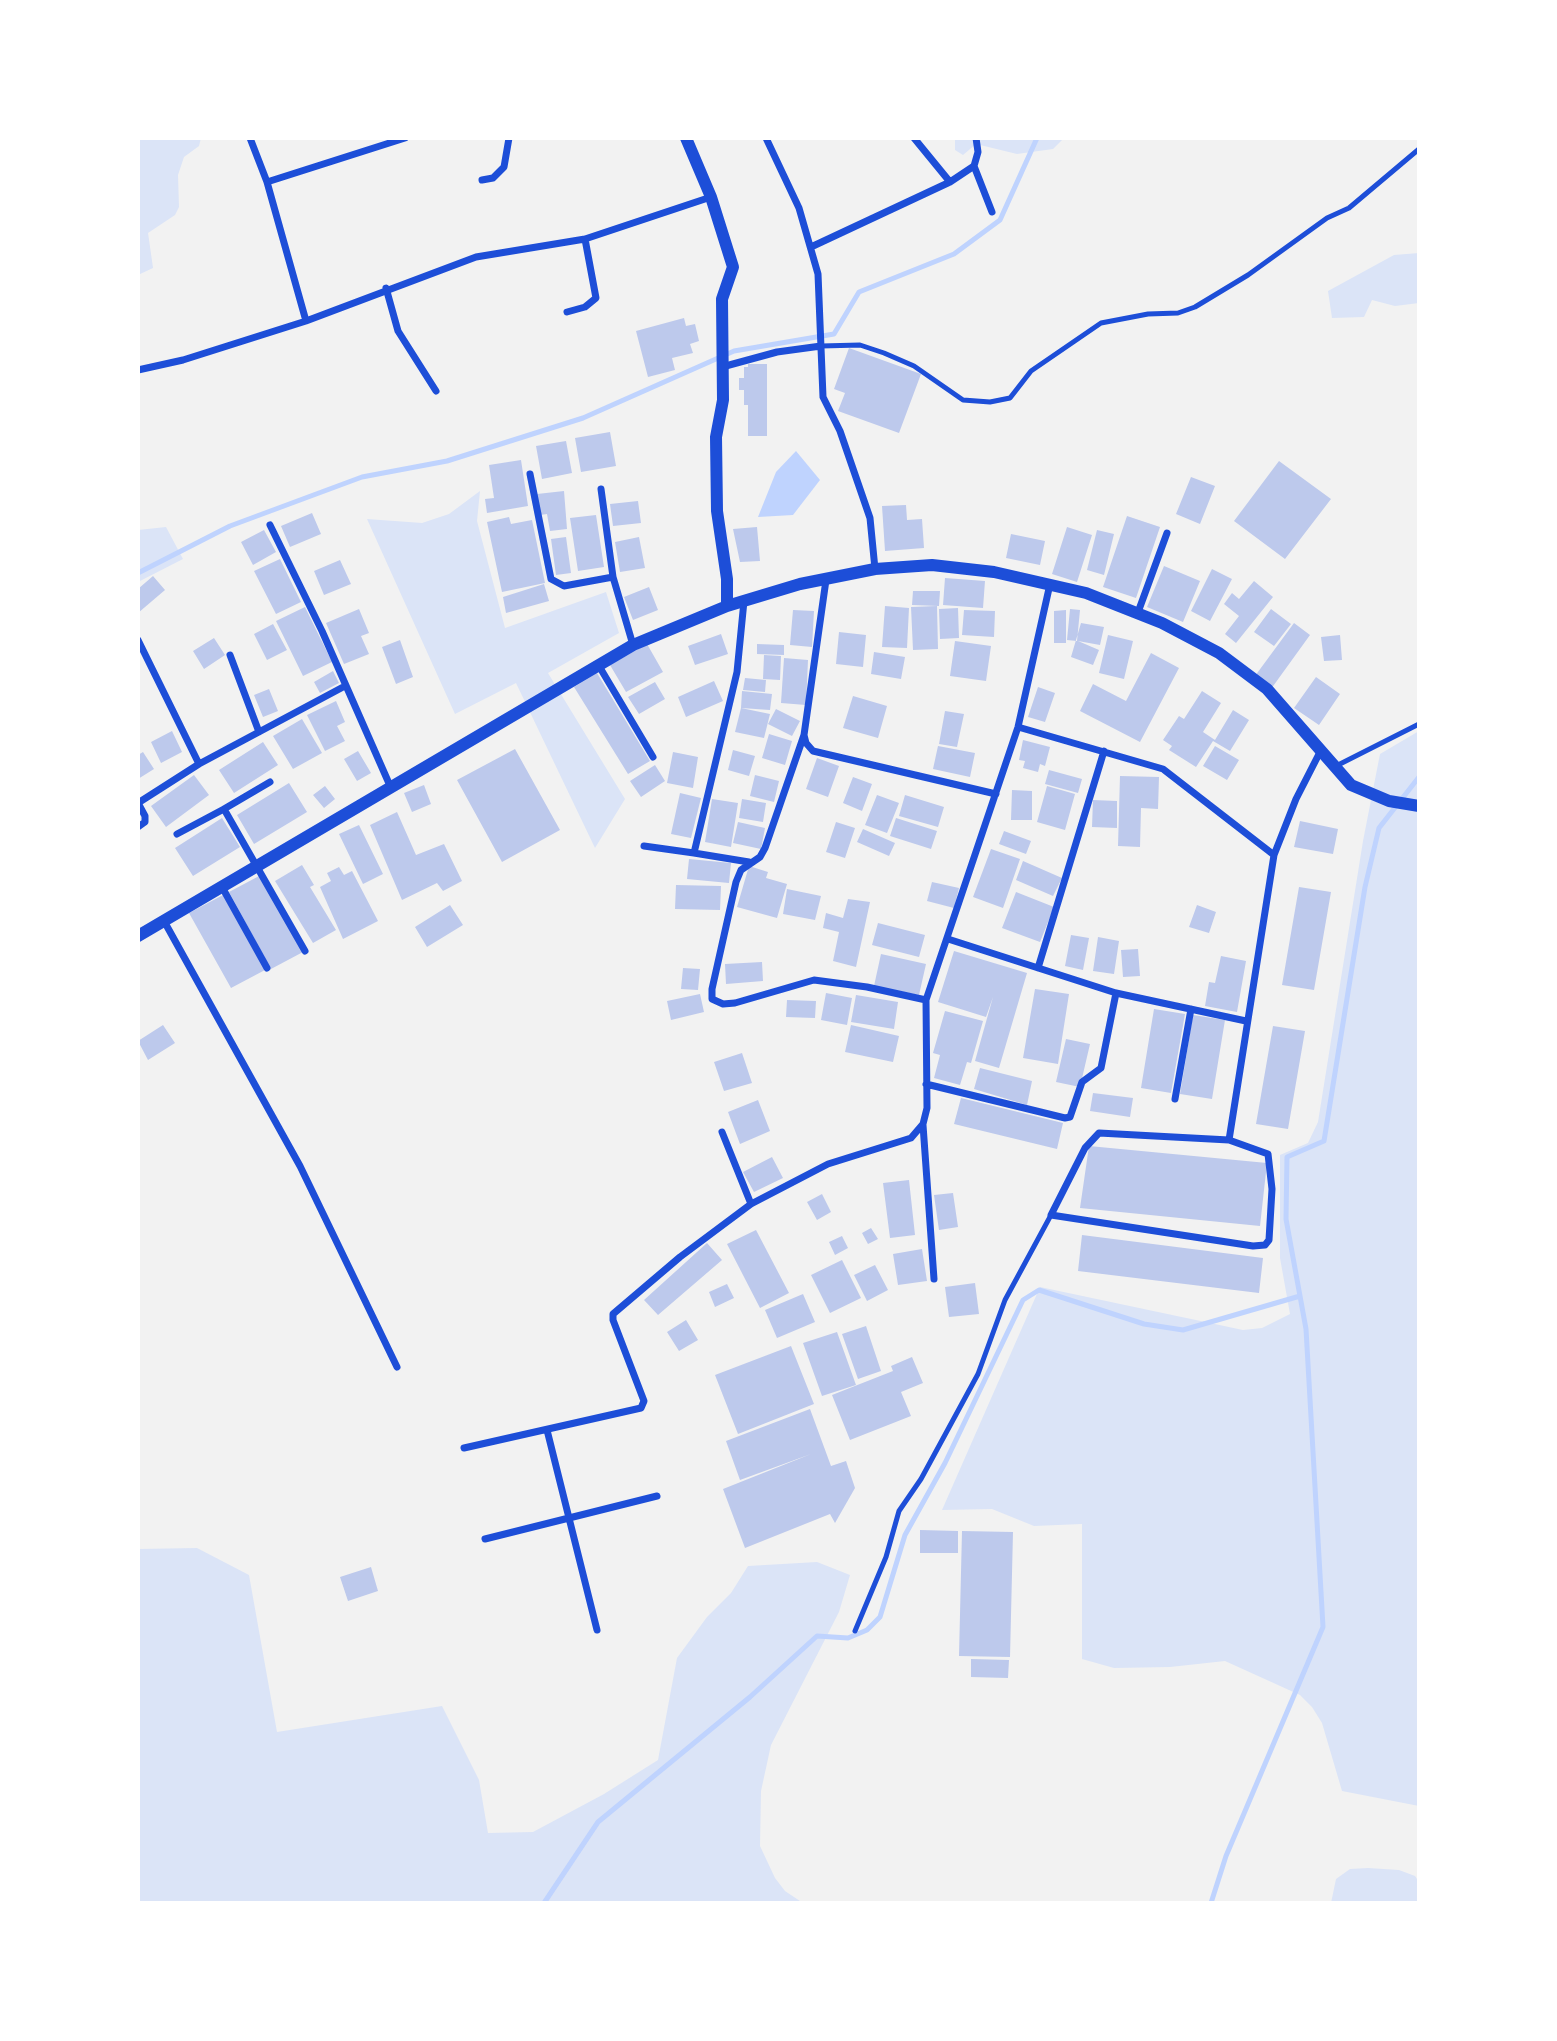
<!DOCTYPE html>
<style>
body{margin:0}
#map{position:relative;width:1557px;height:2041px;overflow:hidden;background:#f2f2f2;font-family:"Roboto Serif",serif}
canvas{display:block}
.frame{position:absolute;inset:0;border:140px solid #fff;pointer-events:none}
</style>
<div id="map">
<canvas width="1557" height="2041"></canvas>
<div class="frame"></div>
</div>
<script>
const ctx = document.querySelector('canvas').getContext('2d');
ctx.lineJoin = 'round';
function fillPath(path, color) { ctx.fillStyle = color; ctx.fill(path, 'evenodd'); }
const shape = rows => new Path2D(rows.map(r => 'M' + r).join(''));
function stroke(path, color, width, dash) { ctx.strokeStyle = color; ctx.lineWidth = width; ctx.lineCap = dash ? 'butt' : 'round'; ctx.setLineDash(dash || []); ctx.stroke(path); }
const green = shape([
 [138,138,201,138,199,146,184,157,178,175,179,207,175,215,148,233,153,268,138,275],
 [955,138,1064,138,1053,149,1017,154,976,144,963,155,955,150],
 [1419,253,1419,303,1395,306,1372,300,1364,317,1332,318,1328,291,1394,255],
 [480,491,477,521,505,628,606,592,619,633,548,673,625,799,595,848,516,683,455,714,367,519,422,523,449,514],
 [166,527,183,559,138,582,138,530],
 [1419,731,1419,1806,1342,1791,1322,1723,1312,1707,1300,1695,1225,1661,1170,1667,1114,1668,1082,1659,1082,1524,1034,1526,992,1509,942,1510,1040,1287,1243,1330,1262,1328,1290,1314,1280,1258,1280,1155,1308,1143,1318,1122,1363,841,1380,754],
 [197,1548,249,1575,277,1732,442,1706,479,1780,488,1833,533,1832,604,1794,658,1760,677,1658,707,1617,731,1593,748,1566,817,1562,850,1575,839,1612,771,1745,761,1791,760,1846,775,1878,785,1891,803,1903,138,1903,138,1549],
 [1368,1868,1399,1870,1415,1876,1419,1882,1419,1903,1331,1903,1336,1879,1350,1869]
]);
const water = shape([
 [796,451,820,480,793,515,758,517,776,472]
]);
const stream = shape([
 [138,573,230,526,362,477,447,461,583,418,734,351,834,334,859,292,954,254,1000,220,1037,138],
 [544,1903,598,1822,750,1697,817,1636,848,1638,867,1630,880,1617,905,1535,945,1463,1023,1300,1039,1290,1144,1324,1183,1330,1300,1296],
 [1211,1903,1226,1856,1323,1627,1306,1329,1286,1219,1287,1157,1324,1141,1365,887,1379,828,1419,777]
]);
const building = shape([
 [684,318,686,326,695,324,699,341,690,344,693,353,672,358,675,370,648,377,636,331],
 [849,348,921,374,899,433,838,411,845,393,834,389],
 [748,364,767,364,767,436,748,436,748,405,744,405,744,390,739,390,739,378,744,378,744,367,748,367],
 [610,432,616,466,581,472,575,438],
 [566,441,572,473,542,479,536,446],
 [521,460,528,506,487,513,485,499,494,498,489,465],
 [1279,461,1331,499,1285,559,1234,521],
 [1191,477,1215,486,1200,524,1176,514],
 [564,491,567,529,550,531,547,514,540,515,537,494],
 [638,501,641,523,613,526,610,504],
 [906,505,907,520,922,519,924,548,885,551,882,506],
 [312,513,321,534,290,547,281,526],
 [596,515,604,567,578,571,570,518],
 [1127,516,1160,527,1136,598,1103,587],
 [509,517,511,524,532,520,545,583,502,592,487,522],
 [757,527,760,561,740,562,733,529],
 [1067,527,1092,535,1077,582,1052,574],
 [264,530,276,552,253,565,241,542],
 [1097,530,1114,534,1104,575,1087,570],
 [1011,534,1045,541,1040,565,1006,558],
 [566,537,571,573,556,575,551,539],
 [639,537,645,568,620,572,615,542],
 [280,559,301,602,276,614,254,571],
 [340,560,351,584,324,595,314,571],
 [1164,566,1200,581,1183,622,1147,607],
 [1212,569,1232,579,1210,621,1191,611],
 [153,576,165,590,138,613,138,589],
 [945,578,985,581,983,608,943,605],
 [1254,581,1273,597,1236,643,1225,634,1239,616,1224,604,1232,593,1239,599],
 [544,584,549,601,506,613,503,597],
 [649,587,658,610,633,620,624,597],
 [913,591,940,591,939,606,912,605],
 [885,606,909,608,907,648,882,647],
 [937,606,938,649,913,650,911,607],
 [305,607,332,662,303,676,276,621],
 [958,608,959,638,940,639,939,609],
 [359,609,369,633,361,636,369,654,344,664,326,623],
 [1070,609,1080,610,1077,641,1067,640],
 [1271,609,1291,624,1274,646,1254,632],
 [793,610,814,611,812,647,790,645],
 [964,610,995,611,994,637,962,635],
 [1066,610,1066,643,1054,643,1054,611],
 [1081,623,1104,627,1100,645,1078,641,1099,650,1093,665,1071,657],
 [1294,623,1310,635,1271,689,1255,676],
 [273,624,287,650,267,660,254,634],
 [839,632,866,635,863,667,836,664],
 [721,634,728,654,695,665,688,646],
 [1108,635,1133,641,1124,679,1099,673],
 [1340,635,1342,660,1324,661,1321,637],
 [214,638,225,655,204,669,193,651],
 [400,640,413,677,396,684,382,647],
 [955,641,991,646,986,681,950,676],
 [647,644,663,672,626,692,610,665],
 [757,644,784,645,784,655,757,654],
 [874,652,905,657,901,679,871,674],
 [1151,653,1179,668,1140,742,1080,711,1093,684,1126,701],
 [764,655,781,656,780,680,763,679],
 [784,658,808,660,806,705,781,703],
 [333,671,339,683,320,693,314,682],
 [597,673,650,761,628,774,574,687],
 [1316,677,1340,694,1319,725,1294,708],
 [745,678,766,680,765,692,743,690],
 [714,681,723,701,686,717,678,697],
 [655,682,665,699,639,714,628,697],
 [1038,687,1055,693,1045,722,1028,717],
 [269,689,278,711,263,717,254,695],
 [742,691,772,694,770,710,741,708],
 [1202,691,1221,703,1203,732,1215,740,1233,710,1249,720,1230,751,1213,741,1196,767,1169,750,1172,746,1163,740,1179,716,1184,719],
 [853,696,887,706,878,738,843,728],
 [336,701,345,722,337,726,345,741,325,751,307,715],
 [741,708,770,714,764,738,735,732],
 [776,709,800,721,792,736,768,724],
 [945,711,964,714,957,747,939,744],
 [302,719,322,753,293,769,273,736],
 [172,731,182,752,161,763,151,742],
 [769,734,792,741,785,765,762,758],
 [1023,740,1050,747,1045,766,1040,764,1038,772,1023,768,1025,761,1019,760],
 [263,742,278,765,234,793,219,770],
 [938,746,975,753,970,777,933,769],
 [1215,746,1239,760,1227,780,1203,766],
 [515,749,560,830,502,862,457,780],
 [733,750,755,756,749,776,728,770],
 [358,751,371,773,357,781,344,759],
 [143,752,154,769,138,779,138,755],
 [673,752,698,757,693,788,667,783],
 [817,758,839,766,828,797,806,789],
 [655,765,665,781,641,797,630,781],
 [1049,770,1082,779,1078,793,1045,784],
 [194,775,209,795,166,827,151,806],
 [755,775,779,781,774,802,750,796],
 [1120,776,1159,777,1158,809,1141,808,1140,847,1118,846],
 [853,777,872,784,862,811,843,803],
 [289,783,307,812,254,844,237,815],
 [424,785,431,804,412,812,404,793],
 [325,786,335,799,324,808,313,795],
 [1047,786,1075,794,1065,830,1037,822],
 [1012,790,1032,791,1032,820,1011,820],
 [680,793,701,798,691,838,671,834],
 [877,795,899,803,887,833,865,825],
 [905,795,944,807,938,827,899,816],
 [712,799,738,803,731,847,705,842],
 [742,799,766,803,763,822,739,818],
 [1093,800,1117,801,1117,828,1092,827],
 [397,812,416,855,444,844,462,881,443,891,437,883,402,900,370,825],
 [222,818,240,847,193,876,175,848],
 [896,818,937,831,931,849,890,836],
 [1300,821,1338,829,1333,854,1294,847],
 [738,822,765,828,761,849,733,843],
 [836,822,855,828,845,858,826,852],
 [359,825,383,874,363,884,339,834],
 [863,829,895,843,889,856,857,842],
 [1004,831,1031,841,1026,854,999,844],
 [991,849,1020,859,1003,908,973,897],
 [689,859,731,863,729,883,687,879],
 [1023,861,1062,878,1053,896,1016,880],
 [302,865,314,885,310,887,336,930,313,943,275,881],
 [749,866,768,872,766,878,787,884,777,918,737,907],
 [339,867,344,875,352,871,378,921,343,939,320,887,331,881,327,873],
 [261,875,303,952,271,969,229,892],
 [932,882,959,888,954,908,927,901],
 [676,885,721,886,720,910,675,909],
 [1299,887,1331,892,1314,990,1282,985],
 [787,889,821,896,815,920,783,914],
 [1016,892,1054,907,1040,942,1002,928],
 [223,895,265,970,231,988,189,913],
 [848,899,870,902,856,967,833,961,839,932,823,928,826,913,843,918],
 [450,905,463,925,427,947,415,927],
 [1197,905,1216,912,1209,933,1189,927],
 [878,923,925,935,919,957,872,945],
 [1071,935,1089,938,1083,970,1065,966],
 [1098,937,1119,941,1114,974,1093,971],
 [1138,949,1140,976,1123,977,1121,950],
 [954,951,1027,973,999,1068,975,1061,993,997,986,1017,938,1002],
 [881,954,926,964,919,995,874,986],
 [1221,956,1246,961,1237,1012,1205,1006,1209,982,1215,983],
 [762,962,763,981,726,984,725,964],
 [683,968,700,969,698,990,681,989],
 [1035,989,1069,994,1058,1064,1023,1058],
 [826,993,852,998,847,1025,821,1020],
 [700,994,704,1012,671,1020,667,1001],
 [856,995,898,1002,894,1029,851,1022],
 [787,1000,816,1001,815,1018,786,1017],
 [1154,1009,1185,1014,1171,1093,1141,1088],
 [945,1011,983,1021,971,1063,967,1062,960,1085,934,1078,940,1055,933,1053],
 [1193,1015,1225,1020,1212,1099,1180,1094],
 [163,1025,175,1043,148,1060,138,1041],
 [851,1025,899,1036,893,1062,845,1052],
 [1273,1026,1305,1031,1288,1129,1256,1124],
 [1066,1039,1090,1044,1080,1087,1056,1082],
 [742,1053,752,1083,724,1091,714,1062],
 [980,1068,1032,1081,1027,1105,974,1089],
 [1093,1093,1133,1098,1130,1117,1090,1111],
 [961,1098,1063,1123,1057,1149,954,1124],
 [758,1100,770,1131,740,1144,728,1112],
 [1089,1146,1267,1163,1260,1226,1080,1208],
 [772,1157,783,1178,754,1192,743,1172],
 [909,1180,915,1235,890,1238,883,1183],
 [953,1193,958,1227,939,1230,934,1195],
 [822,1194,831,1212,817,1220,807,1202],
 [871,1228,878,1239,868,1244,862,1233],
 [756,1230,789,1293,760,1308,727,1244],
 [1082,1235,1263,1258,1259,1293,1078,1271],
 [842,1236,848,1248,835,1255,829,1242],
 [707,1243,722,1260,658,1315,644,1300],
 [922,1249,927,1281,898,1285,893,1254],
 [842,1260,861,1298,830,1313,811,1275],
 [875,1265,888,1290,867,1301,854,1275],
 [975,1283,979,1314,949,1317,945,1287],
 [727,1284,734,1298,715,1307,709,1292],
 [803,1294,815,1322,777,1338,765,1310],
 [686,1320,698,1340,679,1351,667,1332],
 [866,1326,881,1371,858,1379,842,1334],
 [837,1332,856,1385,822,1396,803,1343],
 [791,1346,814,1404,738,1434,715,1375],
 [912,1357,923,1383,901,1392,911,1416,850,1440,832,1395,893,1371,891,1366],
 [810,1409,831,1466,846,1461,855,1488,835,1523,830,1514,745,1548,723,1489,811,1454,740,1480,726,1441],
 [920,1530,958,1531,958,1553,920,1553],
 [962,1531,1013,1532,1010,1657,959,1656],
 [371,1567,378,1591,348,1601,340,1577],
 [971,1659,1009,1660,1008,1678,971,1677]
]);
const service = shape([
 [821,346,860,345,884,353,914,366,963,400,990,402,1010,398,1031,371,1101,323,1148,314,1178,313,1195,307,1248,275,1327,218,1349,208,1419,149],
 [1336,766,1419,724],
 [855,1631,886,1557,899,1511,921,1479,978,1374,1005,1300,1051,1215]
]);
const minor = shape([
 [250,138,267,182,306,321],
 [766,138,799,208,818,274,823,397,840,431,870,518,875,569],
 [914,138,950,182],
 [974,166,978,152,976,138],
 [482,180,493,178,504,167,509,138],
 [267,182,405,138],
 [811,247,950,182,974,166,992,212],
 [386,288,398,331,436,391],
 [567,312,585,307,596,298,585,239],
 [722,367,777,352,821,346],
 [138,370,183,360,306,321,476,257,585,239,711,197],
 [530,474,551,579,564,586,613,577],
 [601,489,613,577,633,645],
 [270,525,322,631,391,788],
 [826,580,804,735,806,743,813,751,996,794],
 [744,601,737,672,694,853,749,862],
 [1137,615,1167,533],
 [138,640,199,764],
 [230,655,259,732],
 [599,666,653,757],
 [1018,727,1163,769,1274,855],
 [804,735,765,848,760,857,741,870,736,882,712,989,712,999,723,1004,735,1003,814,980,867,987,926,1000],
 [138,803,199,764,345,686],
 [138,803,145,816,145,822,138,827],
 [224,809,270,782],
 [177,834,224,809,305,951],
 [644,846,694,853],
 [222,887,267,968],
 [164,921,300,1166,397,1367],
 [948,939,1116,993,1246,1021],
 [1038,968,1104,751],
 [926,1084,1065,1118,1070,1117,1082,1082,1101,1068,1116,993],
 [1175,1099,1191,1009],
 [923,1125,934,1279],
 [722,1132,751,1204],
 [1229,1140,1268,1154,1272,1189,1269,1240,1265,1245,1253,1246,1051,1215,1085,1148,1099,1133,1229,1140,1274,855,1296,799,1320,752],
 [547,1430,597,1630],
 [464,1448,641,1408,644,1401,613,1320,613,1314,680,1257,751,1204,828,1164,911,1138,923,1124,927,1108,926,1000,1018,727,1050,584],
 [485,1539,657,1496]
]);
const tertiary = shape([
 [686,138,711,197,733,267,722,299,723,400,716,437,717,511,727,579,727,606],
 [138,936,633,645,727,606,800,584,875,569,932,565,994,572,1086,593,1162,623,1219,653,1267,689,1351,785,1389,801,1419,806]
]);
fillPath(green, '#dbe4f7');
fillPath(water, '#bfd3fe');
stroke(stream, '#bfd3fe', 5);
fillPath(building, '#bdc9ec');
stroke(service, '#1d4ed8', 5);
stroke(minor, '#1d4ed8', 7);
stroke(tertiary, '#1d4ed8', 12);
</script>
